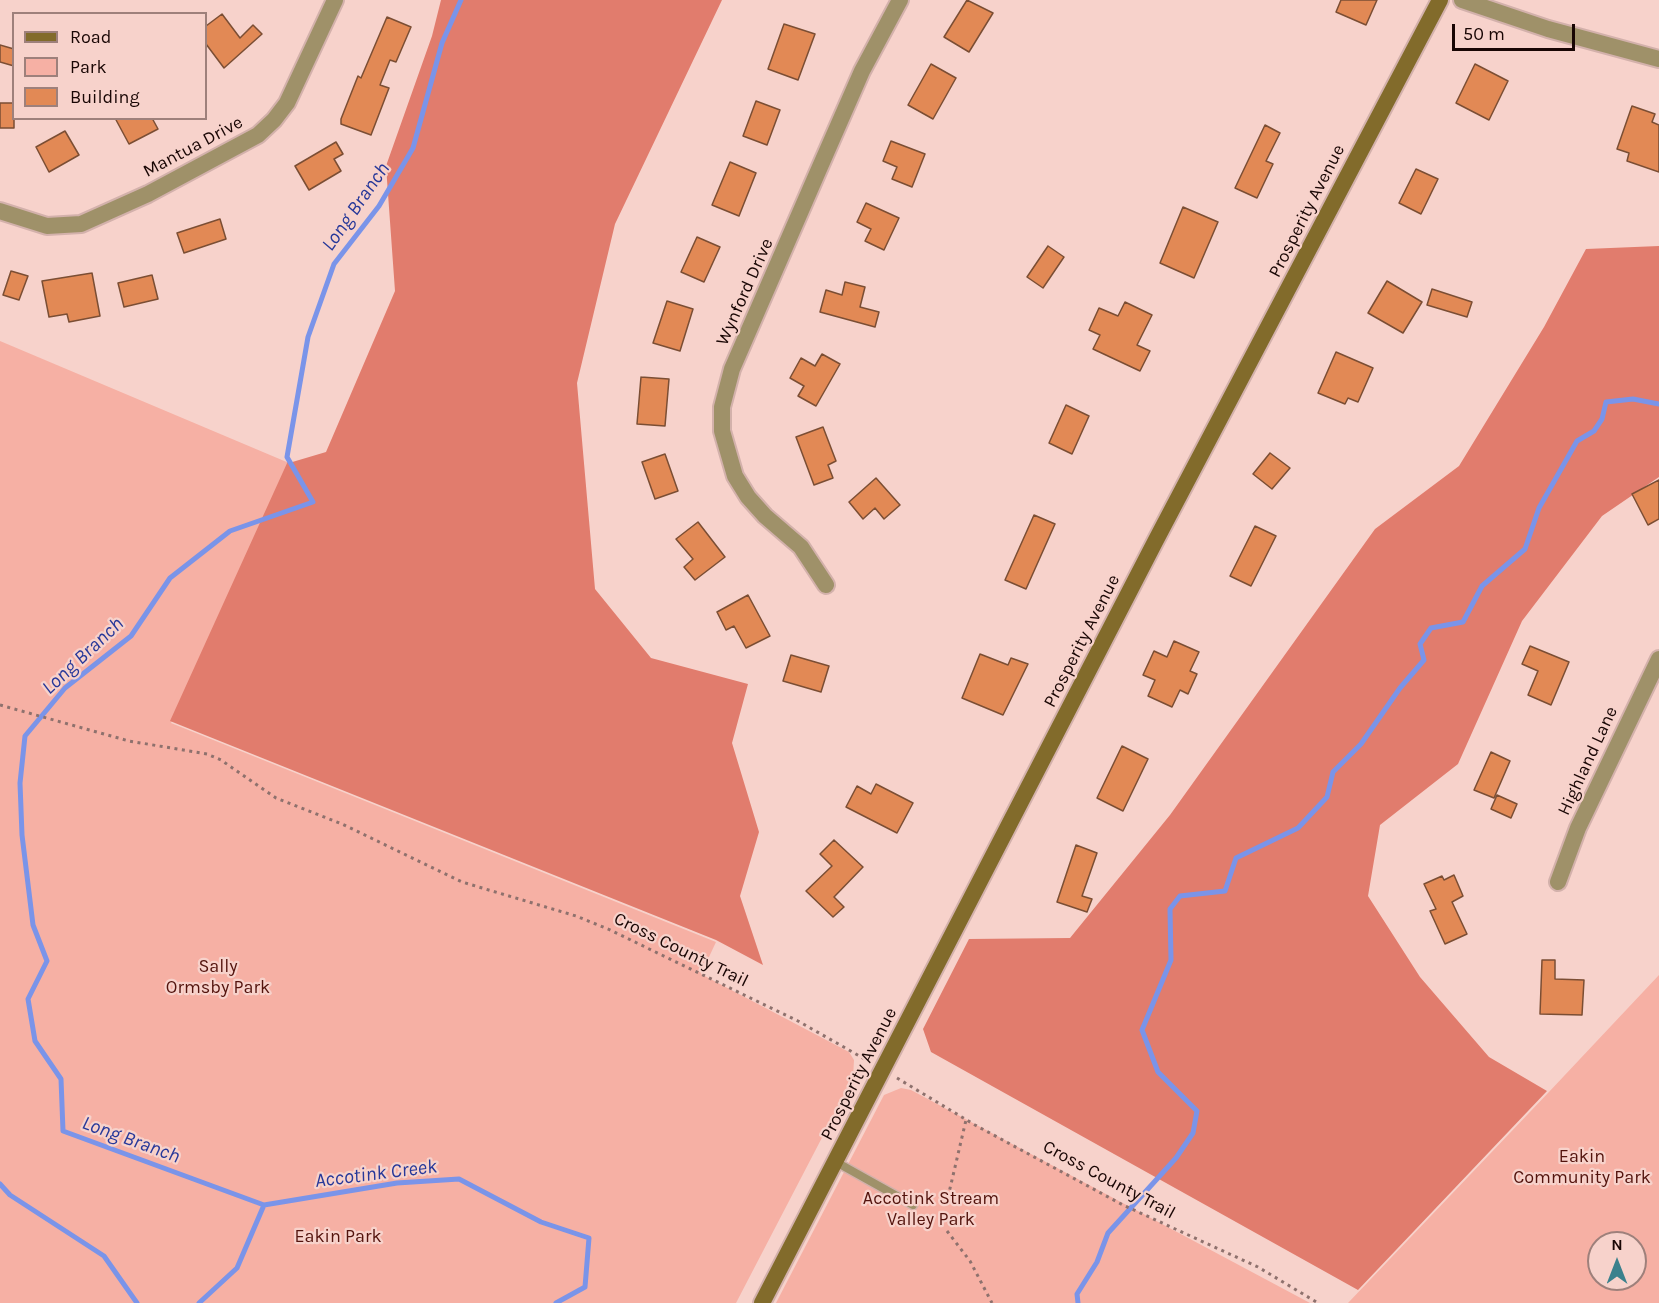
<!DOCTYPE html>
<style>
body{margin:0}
#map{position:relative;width:1659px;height:1303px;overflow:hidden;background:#f7d2cb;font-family:Karla,sans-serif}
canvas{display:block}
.legend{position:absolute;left:12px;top:12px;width:195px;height:108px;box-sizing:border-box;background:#f7d2cb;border:2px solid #9e807b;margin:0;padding:8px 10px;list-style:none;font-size:18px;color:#190604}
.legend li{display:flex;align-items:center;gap:12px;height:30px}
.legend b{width:30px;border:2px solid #9e807b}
.north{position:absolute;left:1587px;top:1231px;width:60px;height:60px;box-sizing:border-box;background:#f7d2cb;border:2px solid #9e807b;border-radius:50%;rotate:0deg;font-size:16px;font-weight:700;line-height:24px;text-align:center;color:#190604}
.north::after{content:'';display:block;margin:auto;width:21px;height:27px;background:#3b818d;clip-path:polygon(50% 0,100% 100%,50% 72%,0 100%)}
.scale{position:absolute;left:1452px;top:24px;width:123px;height:27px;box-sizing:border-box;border:3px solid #190604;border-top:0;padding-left:8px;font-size:18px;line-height:21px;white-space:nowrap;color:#190604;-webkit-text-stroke:4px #f7d2cb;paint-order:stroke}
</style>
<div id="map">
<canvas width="1659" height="1303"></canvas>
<ul class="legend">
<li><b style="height:8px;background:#826b2b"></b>Road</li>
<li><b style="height:16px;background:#f6b0a4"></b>Park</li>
<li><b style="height:16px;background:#e28955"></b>Building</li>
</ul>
<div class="north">N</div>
<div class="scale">50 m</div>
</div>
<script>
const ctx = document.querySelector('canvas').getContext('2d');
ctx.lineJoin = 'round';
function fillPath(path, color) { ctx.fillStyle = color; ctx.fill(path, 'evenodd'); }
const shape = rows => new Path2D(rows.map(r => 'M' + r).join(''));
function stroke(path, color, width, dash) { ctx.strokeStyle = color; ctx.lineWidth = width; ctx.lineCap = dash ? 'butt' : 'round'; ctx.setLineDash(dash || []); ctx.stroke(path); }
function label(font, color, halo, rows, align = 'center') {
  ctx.font = font + ' Karla,sans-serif'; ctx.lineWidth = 4.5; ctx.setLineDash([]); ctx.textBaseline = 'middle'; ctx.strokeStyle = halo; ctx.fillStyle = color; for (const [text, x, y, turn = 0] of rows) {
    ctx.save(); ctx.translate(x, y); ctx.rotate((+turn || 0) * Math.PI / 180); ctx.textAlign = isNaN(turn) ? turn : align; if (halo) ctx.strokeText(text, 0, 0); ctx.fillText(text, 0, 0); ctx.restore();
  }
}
const green = shape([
 [0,341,289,463,171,723,716,942,701,974,849,1052,854,1060,853,1078,736,1303,0,1303],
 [1659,975,1659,1303,1348,1303,1548,1093],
 [1599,1243,1635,1243,1635,1279,1599,1279],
 [901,1088,911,1090,1310,1303,776,1303,884,1095]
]);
const forest = shape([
 [441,0,722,0,615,224,577,383,595,589,651,658,748,684,732,743,759,832,740,896,763,965,716,940,170,721,288,461,289,463,326,452,395,291,386,166,432,36],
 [1659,246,1659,477,1602,516,1522,621,1458,764,1380,825,1368,896,1420,977,1489,1057,1547,1091,1358,1290,931,1052,923,1029,969,939,1070,938,1170,815,1375,529,1459,466,1544,327,1586,249]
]);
const stream = shape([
 [0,1184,10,1195,104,1256,137,1303],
 [264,1205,63,1131,61,1079,35,1041,28,999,47,961,33,925,22,835,20,783,25,736,65,688,131,636,170,578,230,531,313,502,287,457,308,337,334,264,379,206,413,148,442,43,461,0],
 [199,1303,237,1268,264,1205,397,1183,459,1179,541,1222,589,1238,585,1287,556,1303],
 [1078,1303,1077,1294,1097,1262,1108,1233,1176,1158,1193,1133,1197,1111,1158,1072,1142,1030,1171,960,1170,909,1180,896,1225,891,1236,858,1298,828,1327,797,1333,772,1361,744,1400,688,1424,660,1420,644,1431,628,1463,622,1482,586,1525,549,1539,508,1577,441,1594,431,1602,419,1606,402,1633,399,1659,404]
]);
const building = shape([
 [967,0,993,13,969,52,944,37,967,0],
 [1341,0,1377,0,1366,25,1336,12,1341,0],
 [222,14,240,38,253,25,262,34,224,68,206,44,206,26,222,14],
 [387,17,411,27,396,62,390,60,380,85,389,88,371,135,341,124,341,119,358,76,361,78,387,17],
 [784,24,815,34,798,80,768,69,784,24],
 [0,45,14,49,14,66,0,62,0,45],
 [931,64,956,78,933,119,908,105,931,64],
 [1475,64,1508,81,1489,120,1456,103,1475,64],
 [756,101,780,110,767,145,743,136,756,101],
 [0,103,14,103,14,128,0,128,0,103],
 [1632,106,1655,114,1652,122,1659,125,1659,172,1627,161,1629,153,1617,149,1632,106],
 [115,118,152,118,158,129,129,144,115,118],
 [1265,125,1280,133,1266,161,1273,164,1257,198,1235,188,1265,125],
 [65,131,79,155,49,172,36,147,65,131],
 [891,141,925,154,912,187,892,179,897,167,883,161,891,141],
 [336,142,343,154,334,159,341,171,309,190,295,166,336,142],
 [730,162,756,173,739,216,712,205,730,162],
 [1416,169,1438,179,1421,214,1399,203,1416,169],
 [866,203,899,218,884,250,865,241,871,229,857,222,866,203],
 [1183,207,1218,222,1194,278,1160,263,1183,207],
 [220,219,226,239,184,253,177,233,220,219],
 [697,237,720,247,704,282,681,272,697,237],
 [1048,246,1064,257,1043,288,1027,277,1048,246],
 [11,271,28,276,19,300,3,295,11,271],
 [92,273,100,316,69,322,67,314,49,317,42,281,92,273],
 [152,275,158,299,124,307,118,283,152,275],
 [1387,281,1422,302,1403,333,1368,313,1387,281],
 [845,282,865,287,860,307,879,312,875,327,820,312,826,290,842,295,845,282],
 [1432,289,1472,302,1467,317,1427,305,1432,289],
 [667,301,693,309,680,351,653,343,667,301],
 [1125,302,1152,315,1137,345,1150,351,1140,371,1093,349,1100,335,1089,330,1099,308,1118,316,1125,302],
 [1336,352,1373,368,1358,402,1348,398,1345,404,1318,393,1336,352],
 [822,354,840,364,816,406,798,396,804,386,790,378,801,358,815,366,822,354],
 [641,377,669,379,665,426,637,424,641,377],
 [1066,405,1089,416,1072,454,1049,443,1066,405],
 [823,427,836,461,828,465,833,478,814,485,796,437,823,427],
 [1270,453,1290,468,1272,489,1253,474,1270,453],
 [665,454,678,491,655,499,642,462,665,454],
 [876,478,900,505,884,519,875,508,863,519,849,502,876,478],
 [1659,480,1659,519,1648,525,1632,494,1659,480],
 [1034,515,1055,524,1026,589,1005,580,1034,515],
 [698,522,725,557,695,580,684,567,693,559,676,539,698,522],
 [1255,526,1276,536,1251,586,1230,576,1255,526],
 [748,595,770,636,746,648,734,626,726,630,717,612,748,595],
 [1174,641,1199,652,1190,671,1197,674,1188,694,1180,690,1172,707,1148,696,1155,680,1143,675,1154,651,1167,657,1174,641],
 [1530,646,1569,662,1551,705,1528,695,1538,671,1522,664,1530,646],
 [980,654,1008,665,1011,658,1028,664,1003,715,962,698,980,654],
 [791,655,829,666,821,692,783,681,791,655],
 [1122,746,1148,759,1123,811,1097,798,1122,746],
 [1491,752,1510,761,1494,798,1474,790,1491,752],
 [876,784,913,803,897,833,846,807,857,786,871,794,876,784],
 [1497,795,1517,804,1511,818,1491,809,1497,795],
 [834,840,863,867,834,897,844,907,833,917,806,891,832,866,820,854,834,840],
 [1076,845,1097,853,1082,896,1092,899,1087,912,1057,902,1076,845],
 [1454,875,1463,896,1452,902,1467,934,1445,944,1430,911,1436,909,1424,884,1442,876,1444,880,1454,875],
 [1542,960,1555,960,1555,979,1584,980,1582,1015,1540,1014,1542,960]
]);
const path = shape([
 [0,705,129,741,207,754,221,760,276,798,342,824,462,882,576,916,608,929,798,1021,870,1062],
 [897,1078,975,1125,1123,1205,1258,1267,1318,1303],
 [948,1197,966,1120],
 [947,1231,970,1261,992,1303]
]);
const service = shape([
 [836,1162,913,1205]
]);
const minor = shape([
 [1462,0,1548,29,1659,59],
 [0,211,47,226,81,224,148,194,258,135,274,120,287,103,335,0],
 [826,585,801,547,765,516,748,497,735,476,722,431,722,407,732,369,816,176,862,71,900,0],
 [1558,882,1578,828,1659,659]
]);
const secondary = shape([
 [762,1303,1156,540,1440,0]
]);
const streetNames = [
 ["Mantua Drive",193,147,-28],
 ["Prosperity Avenue",1307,211,-63],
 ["Wynford Drive",745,292,-66],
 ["Prosperity Avenue",1082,641,-63],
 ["Highland Lane",1588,761,-65],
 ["Cross County Trail",681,950,26],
 ["Prosperity Avenue",859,1074,-63],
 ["Cross County Trail",1109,1180,28]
];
const parkNames = [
 ["Sally",218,967],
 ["Ormsby Park",218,988],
 ["Eakin",1582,1157],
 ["Community Park",1582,1178],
 ["Accotink Stream",931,1199],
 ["Valley Park",931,1220],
 ["Eakin Park",338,1237]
];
const waterNames = [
 ["Long Branch",356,207,-55],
 ["Long Branch",83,656,-43],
 ["Long Branch",131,1140,20],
 ["Accotink Creek",376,1174,-7]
];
fillPath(green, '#f6b0a4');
fillPath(forest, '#e17c6d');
stroke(stream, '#7a94e9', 5);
fillPath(building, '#e28955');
stroke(building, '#7b4e34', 1.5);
stroke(service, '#d3b1ab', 11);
stroke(minor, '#d3b1ab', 20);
stroke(secondary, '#d3b1ab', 20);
stroke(path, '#8e716d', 3, [3, 4.5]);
stroke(service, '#9f9169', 8);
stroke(minor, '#9f9169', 16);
stroke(secondary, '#826b2b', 16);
label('18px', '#190604', '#f7d2cb', streetNames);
label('18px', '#53130d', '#f7d2cb', parkNames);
label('italic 20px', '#273899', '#f7d2cb', waterNames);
</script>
